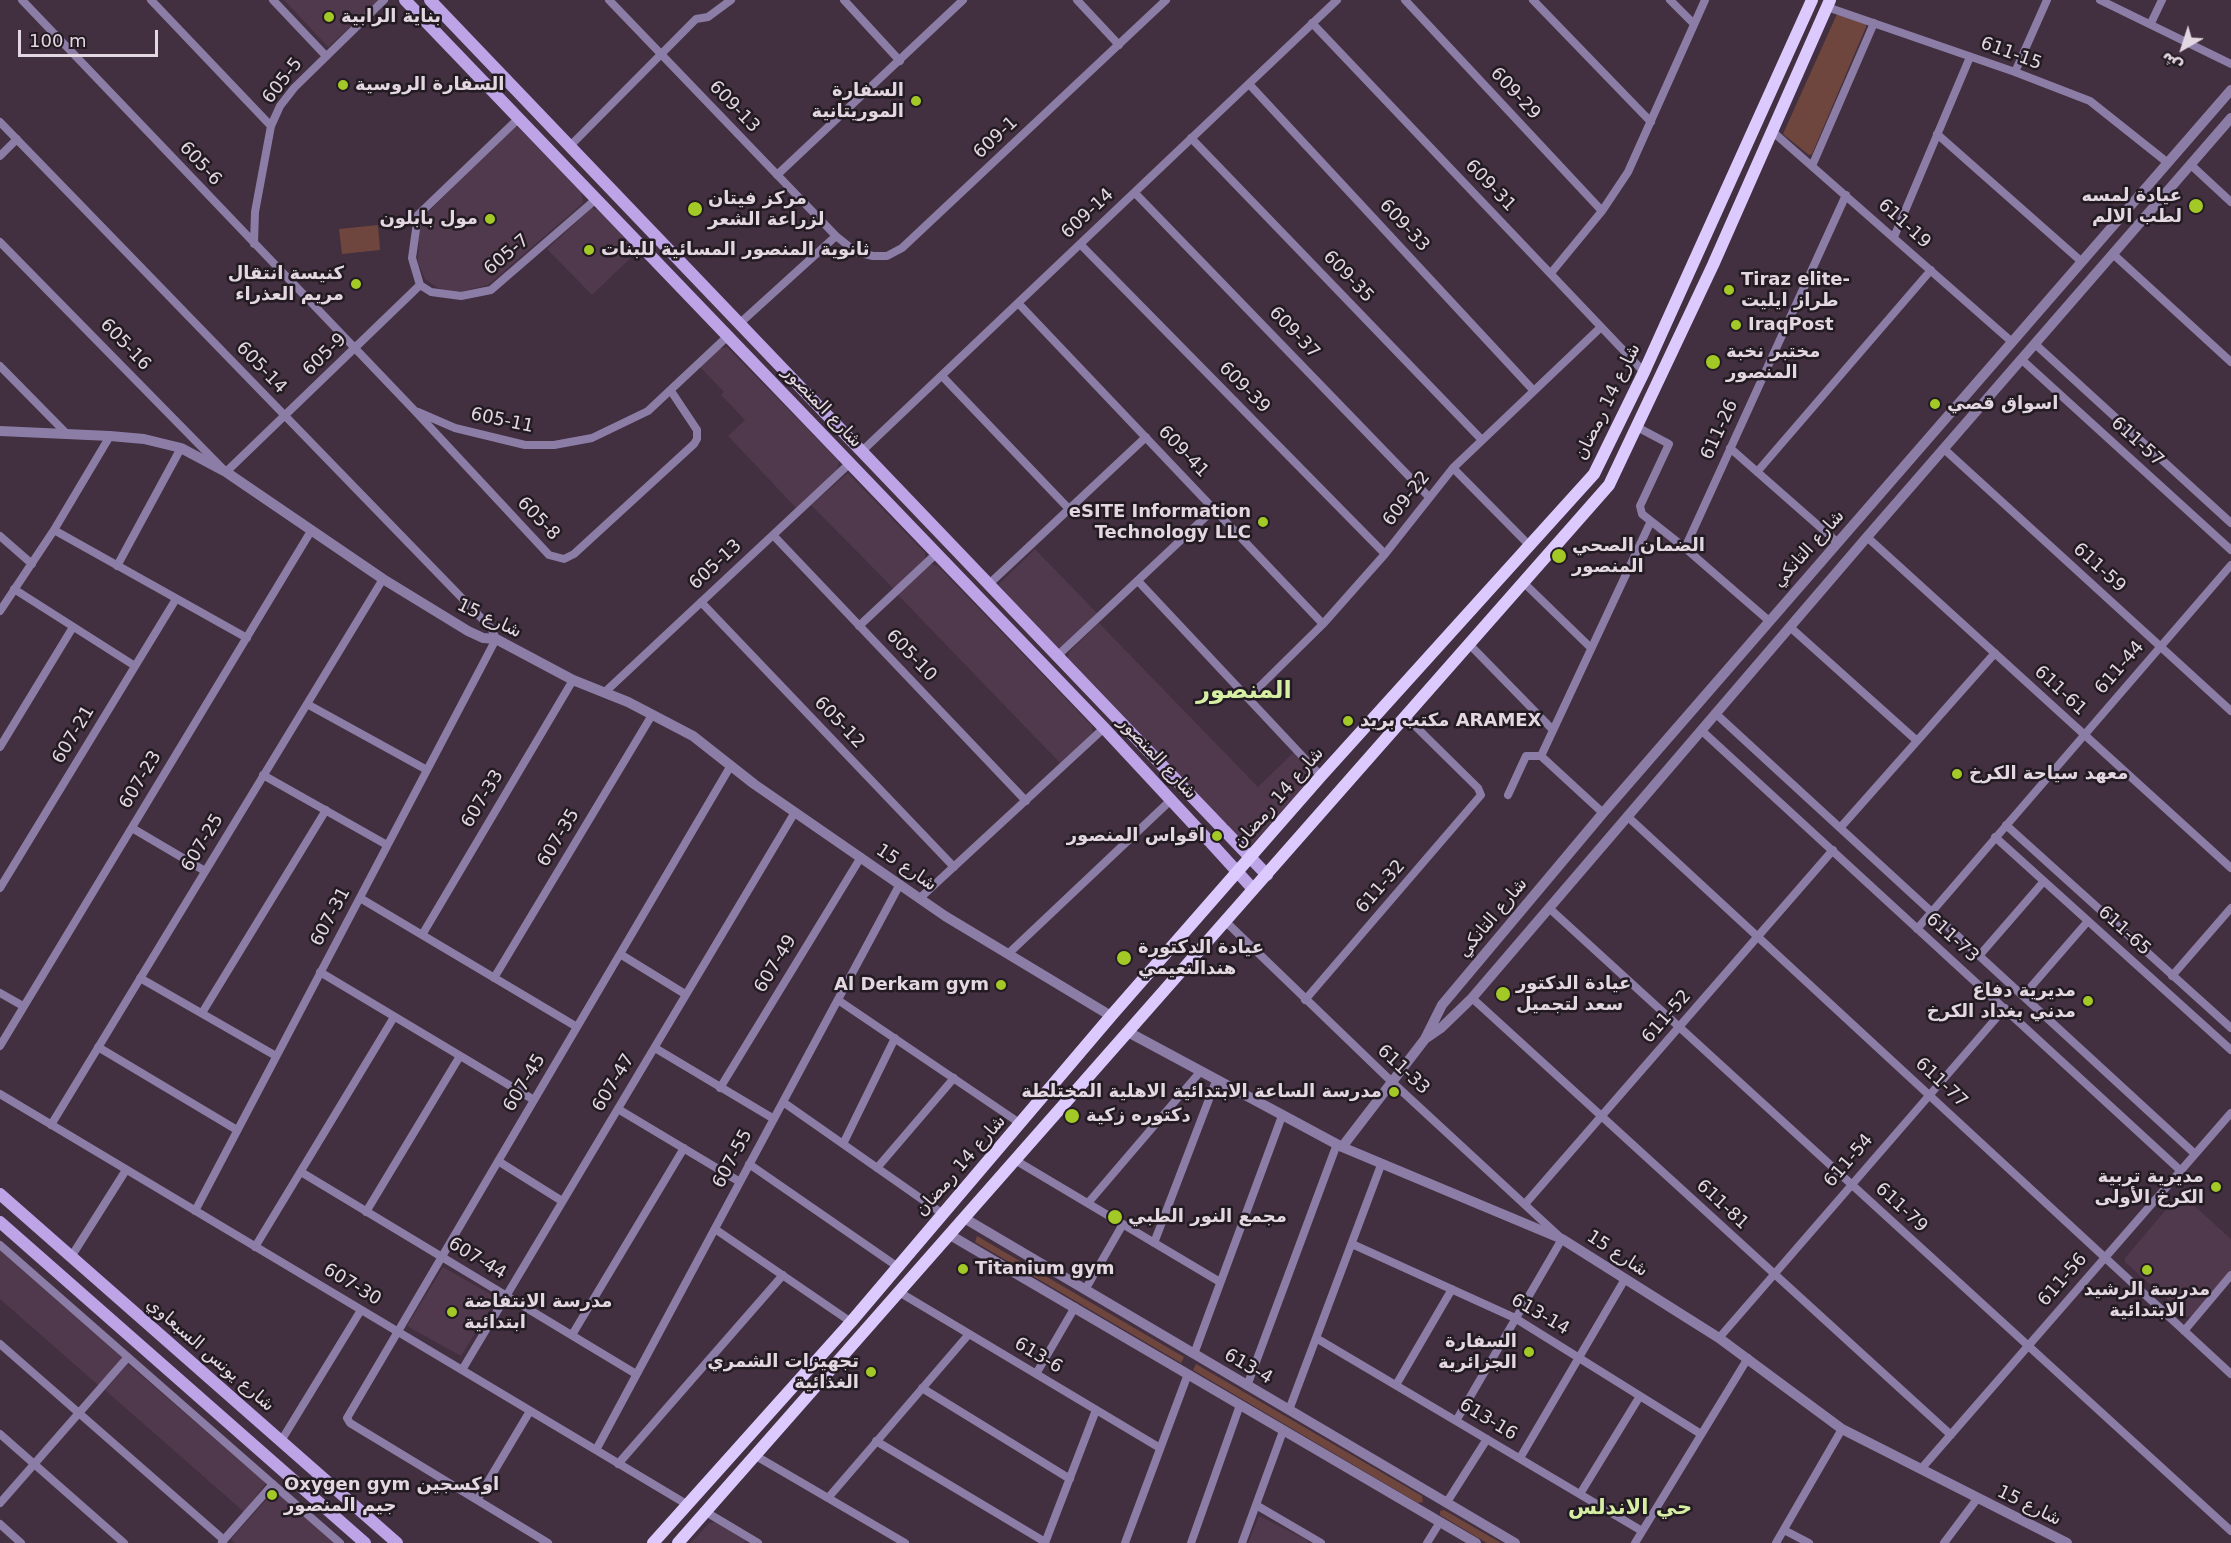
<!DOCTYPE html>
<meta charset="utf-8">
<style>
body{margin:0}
#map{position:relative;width:2231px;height:1543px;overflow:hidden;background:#422f40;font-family:"DejaVu Sans",Vazirmatn,sans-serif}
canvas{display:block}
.north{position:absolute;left:2153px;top:18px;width:60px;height:60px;-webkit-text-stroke:4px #231b22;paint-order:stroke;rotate:219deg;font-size:16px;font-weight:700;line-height:24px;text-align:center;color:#e3d7e1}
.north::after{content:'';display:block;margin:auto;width:21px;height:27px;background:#e3d7e1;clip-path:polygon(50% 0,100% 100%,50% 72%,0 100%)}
.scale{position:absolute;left:18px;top:30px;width:140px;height:27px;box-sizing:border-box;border:3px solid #e3d7e1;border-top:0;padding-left:8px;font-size:18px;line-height:21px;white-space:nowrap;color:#e3d7e1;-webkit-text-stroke:4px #231b22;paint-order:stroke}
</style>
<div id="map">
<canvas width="2231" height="1543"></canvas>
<div class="north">ش</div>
<div class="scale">100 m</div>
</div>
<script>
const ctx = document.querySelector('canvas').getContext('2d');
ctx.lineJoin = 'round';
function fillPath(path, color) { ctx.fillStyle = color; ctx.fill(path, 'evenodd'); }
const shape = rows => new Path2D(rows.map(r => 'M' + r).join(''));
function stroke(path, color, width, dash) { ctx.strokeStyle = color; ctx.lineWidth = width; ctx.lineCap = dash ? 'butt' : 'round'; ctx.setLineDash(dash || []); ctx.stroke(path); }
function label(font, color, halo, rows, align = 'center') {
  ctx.font = font + ' "DejaVu Sans",Vazirmatn,sans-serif'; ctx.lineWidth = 5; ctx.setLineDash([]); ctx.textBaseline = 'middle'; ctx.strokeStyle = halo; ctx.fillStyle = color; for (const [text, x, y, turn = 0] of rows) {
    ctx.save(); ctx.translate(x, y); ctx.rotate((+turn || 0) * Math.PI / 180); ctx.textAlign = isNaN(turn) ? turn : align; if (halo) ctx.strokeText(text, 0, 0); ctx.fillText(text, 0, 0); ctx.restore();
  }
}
const built = shape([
 [284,0,379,0,328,47],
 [514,127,518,127,581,191,583,203,488,285,459,292,438,288,425,279,418,263,419,233,422,218],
 [592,208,599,210,638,251,592,295,547,249],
 [727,347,839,461,837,471,797,509,728,436,745,420,721,395,724,392,700,367,719,349],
 [848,473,925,553,925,559,894,589,811,505],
 [1035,549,1097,613,1060,648,1055,647,998,585],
 [931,564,938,566,1092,726,1093,734,1061,764,897,594],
 [1099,623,1258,787,1294,752,1310,769,1313,780,1251,845,1247,846,1067,660,1069,652],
 [2180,1193,2231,1239,2231,1270,2191,1316,2187,1317,2125,1262,2125,1258],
 [0,1248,121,1354,122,1358,99,1386,0,1299],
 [443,1267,497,1298,461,1356,407,1326],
 [128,1364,266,1483,244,1512,105,1390],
 [275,1490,335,1543,235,1543,231,1539],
 [1259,1516,1305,1539,1309,1543,1248,1543],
 [714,1522,718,1523,747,1539,744,1543,691,1543,709,1523]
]);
const green = shape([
 [1837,14,1866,24,1866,27,1812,154,1809,155,1783,134],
 [378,225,380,250,342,254,339,229],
 [977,1236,1184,1357,1181,1363,975,1242],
 [1196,1364,1422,1496,1423,1502,1418,1503,1193,1370],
 [1444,1510,1501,1543,1487,1543,1440,1515,1440,1511]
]);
const minor = shape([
 [22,0,415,411,549,555,564,559,574,554,694,444,697,439,697,430,671,391],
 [151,0,271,126],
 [273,0,326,56],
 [609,0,836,236,856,252,873,256,887,256,902,248,1166,0],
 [844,0,900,61],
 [1077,0,1119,45],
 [1405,0,1602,211],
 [1533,0,1651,122],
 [1670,0,1694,24],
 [2100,0,2231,64],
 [1827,7,2015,72,2090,101,2168,163],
 [1312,23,1644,372],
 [2151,23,2162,0],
 [2015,72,2047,0],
 [1249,84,1534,391],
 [518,119,418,215,412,258,420,285,431,292,461,296,491,290,595,200],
 [0,122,491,628,496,639,195,1211],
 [1773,132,2012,342],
 [1937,134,2082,262],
 [1191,138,1481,439],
 [569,147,696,19,708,17,731,0],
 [0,156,17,139],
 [2191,165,2231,202],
 [1812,166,1874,23],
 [777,175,963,0],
 [1135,193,1429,497],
 [1894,237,1970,57],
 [0,242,226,472,420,285],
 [254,244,255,212,271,126,280,106,294,88,384,0],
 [1080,244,1385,554],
 [2113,254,2231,362],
 [1551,273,1602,211,1628,172,1705,0],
 [1018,303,1323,624],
 [739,324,836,236],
 [2035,344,2231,523],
 [2021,359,2231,550],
 [0,366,65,432],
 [942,376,1069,509],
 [418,412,455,428,525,445,554,445,592,438,648,411,729,335],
 [1637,427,1669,444,1640,506,1642,514,1685,548,1768,620],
 [1730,448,1837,542],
 [1944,449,2231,711],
 [861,452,1337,0],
 [1453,468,1530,546],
 [1757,472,1931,270],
 [54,530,247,638],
 [773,535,1026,801],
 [0,536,32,564],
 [1867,537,2231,868],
 [1685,548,1846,195],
 [117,566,181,448],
 [1138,581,1321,776],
 [1524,583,1590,647],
 [988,585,1146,437],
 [14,589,135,666],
 [701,602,954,867],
 [0,611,54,530,110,436],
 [859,626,937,553],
 [1790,627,1916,740],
 [1470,645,1553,730],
 [1056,657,1214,509],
 [605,692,850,463],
 [1248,698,1323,624,1385,554,1453,468,1600,328],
 [307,704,427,770],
 [1715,713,2195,1154],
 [1701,730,2181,1171],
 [0,747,73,627],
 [1541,756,1651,521],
 [263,775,387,845],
 [1508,795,1526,756,1541,756,1603,813],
 [1627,816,2231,1374],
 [2006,825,2231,1028],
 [132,828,205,871],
 [1840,828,1995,653],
 [1995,837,2231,1050],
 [0,888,176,599],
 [360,898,577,1027],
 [920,898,1104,728],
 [1549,908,2231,1531],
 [1225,921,1392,1082,1562,1239,1456,1421],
 [1917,929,2231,565],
 [422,935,573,680],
 [620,954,685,994],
 [1008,954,1172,799],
 [1979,956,2044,881],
 [320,972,534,1100],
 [2172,976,2231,908],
 [140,978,276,1056],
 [494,978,652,715],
 [0,993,23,1006],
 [2023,996,2088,921],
 [1472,998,1951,1435],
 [838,1000,1021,1124],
 [1305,1000,1481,795,1478,788,1407,718],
 [202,1013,326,810],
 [0,1046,311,531],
 [98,1047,237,1130],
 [655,1048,774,1119],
 [720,1088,861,857],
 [0,1094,688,1505],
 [783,1102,943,1214],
 [618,1109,740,1182],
 [51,1125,383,579],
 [843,1144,895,1038],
 [1015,1160,1220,1282],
 [498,1161,562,1201],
 [749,1164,898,1267],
 [877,1168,954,1078],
 [301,1172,636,1374],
 [1088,1203,1200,1072],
 [1525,1204,1833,850],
 [366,1212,460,1056],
 [715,1229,851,1322],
 [1154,1243,1216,1081],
 [1352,1244,1515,1318,1701,1434],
 [0,1245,340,1543],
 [255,1247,394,1017],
 [71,1257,126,1170],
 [1085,1290,1123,1224],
 [899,1292,1160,1448],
 [2184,1331,2231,1275],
 [572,1335,684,1148],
 [1316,1338,1642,1531],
 [1719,1338,2005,1008],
 [0,1344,224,1540],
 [1194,1354,1282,1116],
 [462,1370,795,812],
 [1036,1374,1075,1307],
 [1396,1385,1452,1289],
 [1247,1386,1337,1144],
 [922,1388,1070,1479],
 [1289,1410,1381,1165],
 [0,1434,124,1543],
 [281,1441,361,1310],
 [876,1441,1045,1542],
 [596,1450,900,884],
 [756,1456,905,1543],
 [1520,1458,1625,1279],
 [618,1464,783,1275],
 [1921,1469,2231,1113],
 [1580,1494,1640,1396],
 [828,1498,969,1334],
 [477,1500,530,1411],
 [1447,1502,1487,1439],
 [0,1503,128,1357],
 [1256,1505,1321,1543],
 [706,1512,758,1543],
 [0,1524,21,1543],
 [1784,1530,1809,1543],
 [222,1542,273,1484],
 [548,1543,350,1423,347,1418,730,767],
 [1045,1543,1096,1410],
 [1125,1543,1188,1374],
 [1191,1543,1240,1405],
 [1242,1543,1283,1431],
 [1427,1543,1440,1522],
 [1635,1543,1748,1358],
 [1776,1543,1842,1429],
 [1944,1543,1977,1499]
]);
const tertiary = shape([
 [0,431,110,436,144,439,181,448,226,472,383,579,468,631,483,638,496,639,573,680,628,702,693,736,754,784,945,916,1111,1016],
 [1128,1032,1342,1147,1562,1239,1719,1338,1842,1429,2067,1543],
 [1425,1039,1441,1028,1472,998,1867,537,2231,118],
 [1342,1147,1425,1039,1442,1005,1603,813,2231,90],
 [964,1218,1515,1543],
 [950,1235,1476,1543]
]);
const secondary = shape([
 [405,0,1104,728,1209,841],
 [430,0,1222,828],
 [1224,830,1267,875],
 [1211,843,1253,889],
 [0,1194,397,1543],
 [0,1222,365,1543]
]);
const primary = shape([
 [653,1543,851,1322,1111,1016,1321,776,1594,474,1644,372,1812,0],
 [678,1543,1609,485,1713,265,1830,0]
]);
const markers = [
 [329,17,6,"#a3c927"],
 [343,85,6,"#a3c927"],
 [916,101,6,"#a3c927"],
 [2196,206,8,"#a3c927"],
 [695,209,8,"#a3c927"],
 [490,219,6,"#a3c927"],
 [589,250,6,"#a3c927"],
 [356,284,6,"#a3c927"],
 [1729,290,6,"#a3c927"],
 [1736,325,6,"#a3c927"],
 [1713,362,8,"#a3c927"],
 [1935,404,6,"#a3c927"],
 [1263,522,6,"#a3c927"],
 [1559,556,8,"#a3c927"],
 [1348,721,6,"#a3c927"],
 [1957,774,6,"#a3c927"],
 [1217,836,6,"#a3c927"],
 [1124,958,8,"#a3c927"],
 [1001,985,6,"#a3c927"],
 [1503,994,8,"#a3c927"],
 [2088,1001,6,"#a3c927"],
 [1394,1092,6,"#a3c927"],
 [1072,1116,8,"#a3c927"],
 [2216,1187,6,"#a3c927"],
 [1115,1217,8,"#a3c927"],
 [963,1269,6,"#a3c927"],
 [2147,1270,6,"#a3c927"],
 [452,1312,6,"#a3c927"],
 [1529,1352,6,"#a3c927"],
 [871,1372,6,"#a3c927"],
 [272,1495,6,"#a3c927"]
];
const poiNames = [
 ["بناية الرابية",341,17],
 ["السفارة الروسية",355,85],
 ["السفارة",904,91,"right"],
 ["الموريتانية",904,112,"right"],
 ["عيادة لمسه",2182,196,"right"],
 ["لطب الالم",2182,217,"right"],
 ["مركز فيتان",708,199],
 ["لزراعة الشعر",708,220],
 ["مول بابلون",478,219,"right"],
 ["ثانوية المنصور المسائية للبنات",601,250],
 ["كنيسة انتقال",344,274,"right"],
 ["مريم العذراء",344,295,"right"],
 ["Tiraz elite-",1741,280],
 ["طراز ايليت",1741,301],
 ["IraqPost",1748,325],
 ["مختبر نخبة",1726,352],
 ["المنصور",1726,373],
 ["اسواق قصي",1947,404],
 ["eSITE Information",1251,512,"right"],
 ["Technology LLC",1251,533,"right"],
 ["الضمان الصحي",1572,546],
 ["المنصور",1572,567],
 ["مكتب بريد ARAMEX",1360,721],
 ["معهد سياحة الكرخ",1969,774],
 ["اقواس المنصور",1205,836,"right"],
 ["عيادة الدكتورة",1138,948],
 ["هندالنعيمي",1138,969],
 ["عيادة الدكتور",1516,984],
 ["سعد لتجميل",1516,1005],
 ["Al Derkam gym",989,985,"right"],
 ["مديرية دفاع",2076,991,"right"],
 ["مدني بغداد الكرخ",2076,1012,"right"],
 ["مدرسة الساعة الابتدائية الاهلية المختلطة",1382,1092,"right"],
 ["دكتوره زكية",1086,1116],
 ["مديرية تربية",2204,1177,"right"],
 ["الكرخ الأولى",2204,1198,"right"],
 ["مجمع النور الطبي",1128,1217],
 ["Titanium gym",975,1269],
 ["مدرسة الرشيد",2147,1290,"center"],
 ["الابتدائية",2147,1311,"center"],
 ["مدرسة الانتفاضة",464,1302],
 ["ابتدائية",464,1323],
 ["السفارة",1517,1342,"right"],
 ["الجزائرية",1517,1363,"right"],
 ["تجهيزات الشمري",859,1362,"right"],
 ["الغذائية",859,1383,"right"],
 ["Oxygen gym اوكسجين",284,1485],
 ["جيم المنصور",284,1506]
];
const streetNames = [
 ["611-15",2011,54,20],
 ["605-5",283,81,-52],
 ["609-29",1515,94,47],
 ["609-13",734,107,46],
 ["609-1",996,138,-43],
 ["605-6",200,164,47],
 ["609-31",1490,186,46],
 ["609-14",1088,214,-43],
 ["611-19",1904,224,42],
 ["609-33",1404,226,47],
 ["605-7",507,255,-40],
 ["609-35",1348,277,46],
 ["609-37",1294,333,46],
 ["605-16",125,345,46],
 ["605-9",325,355,-44],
 ["605-14",261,368,46],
 ["609-39",1244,388,45],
 ["شارع 14 رمضان",1608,402,-64],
 ["شارع المنصور",822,407,46],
 ["605-11",502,421,12],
 ["611-26",1720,430,-65],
 ["611-57",2137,442,42],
 ["609-41",1183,452,46],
 ["609-22",1407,499,-52],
 ["605-8",538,519,46],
 ["شارع التانكي",1809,549,-48],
 ["605-13",716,565,-43],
 ["611-59",2099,568,42],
 ["شارع 15",489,619,25],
 ["605-10",911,656,46],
 ["611-44",2120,668,-49],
 ["611-61",2060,691,43],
 ["605-12",839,723,46],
 ["607-21",74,735,-59],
 ["شارع المنصور",1157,758,47],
 ["607-23",141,780,-59],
 ["شارع 14 رمضان",1279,798,-49],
 ["607-33",483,799,-59],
 ["607-35",559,838,-59],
 ["607-25",203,843,-59],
 ["شارع 15",906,868,34],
 ["611-32",1381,887,-49],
 ["607-31",331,917,-62],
 ["شارع التانكي",1493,918,-50],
 ["611-65",2124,931,42],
 ["611-73",1952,938,42],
 ["607-49",776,964,-59],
 ["611-52",1667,1017,-49],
 ["611-33",1403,1070,43],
 ["607-45",525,1083,-59],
 ["607-47",614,1083,-59],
 ["611-77",1941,1083,43],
 ["607-55",733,1159,-62],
 ["611-54",1849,1161,-49],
 ["شارع 14 رمضان",961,1166,-49],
 ["611-81",1722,1205,43],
 ["611-79",1901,1208,43],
 ["شارع 15",1617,1254,33],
 ["607-44",477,1259,31],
 ["611-56",2063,1280,-49],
 ["607-30",352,1285,31],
 ["613-14",1540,1315,30],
 ["شارع يونس السبعاوي",210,1355,41],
 ["613-6",1038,1356,31],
 ["613-4",1248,1367,30],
 ["613-16",1488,1420,31],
 ["شارع 15",2029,1506,26]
];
const quarterNames = [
 ["حي الاندلس",1630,1509]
];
const districtNames = [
 ["المنصور",1244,692]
];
fillPath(built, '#50384d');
fillPath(green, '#6f463d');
stroke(minor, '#8c7da7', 8);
stroke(tertiary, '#8c7da7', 10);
stroke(secondary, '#bca4e7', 12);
stroke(primary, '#dccafe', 12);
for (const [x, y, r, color] of markers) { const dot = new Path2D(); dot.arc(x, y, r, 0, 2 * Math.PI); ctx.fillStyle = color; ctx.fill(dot); stroke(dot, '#231b22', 2); }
label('bold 18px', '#e3d7e1', '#231b22', poiNames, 'left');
label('18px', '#e3d7e1', '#231b22', streetNames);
label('bold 21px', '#d7efa4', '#231b22', quarterNames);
label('bold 24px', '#d7efa4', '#231b22', districtNames);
</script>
